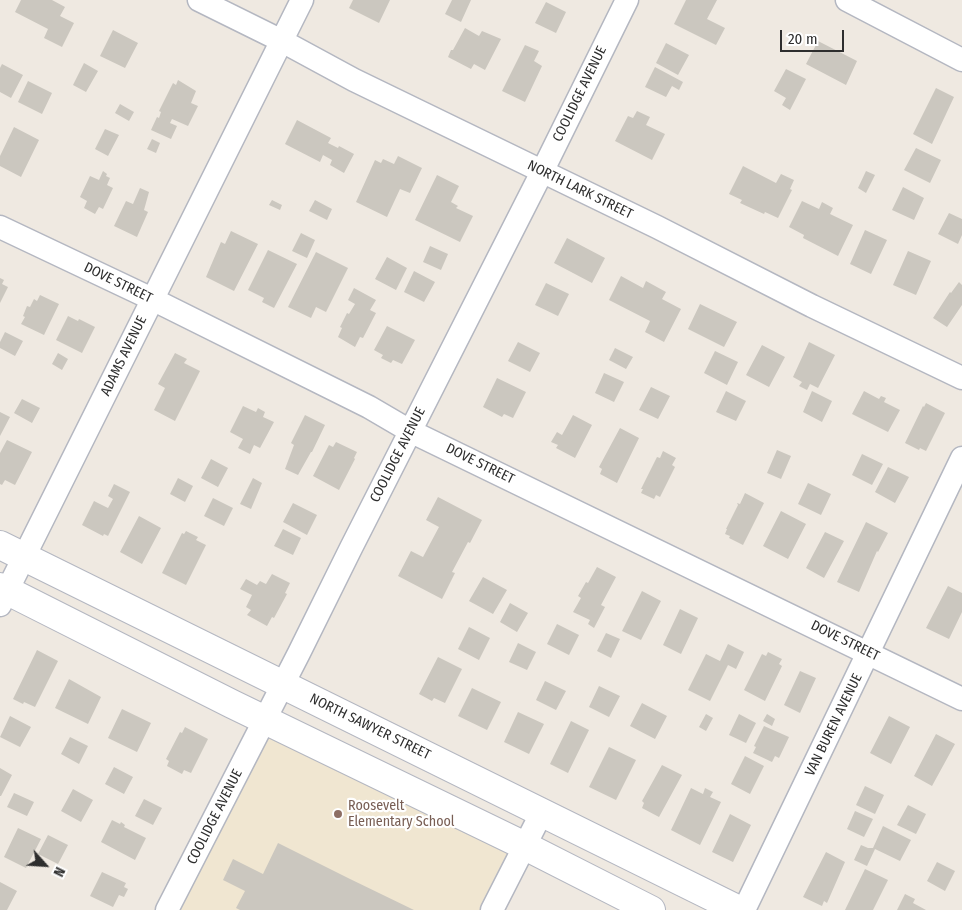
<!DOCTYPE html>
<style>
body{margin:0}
#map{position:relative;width:962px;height:910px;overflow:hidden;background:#efe9e1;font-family:"Fira Sans Condensed",sans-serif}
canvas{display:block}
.north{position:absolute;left:20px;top:840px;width:50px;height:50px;-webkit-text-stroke:4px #fff;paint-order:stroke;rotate:116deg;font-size:14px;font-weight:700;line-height:20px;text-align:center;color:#2e2e2e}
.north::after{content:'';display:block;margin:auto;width:18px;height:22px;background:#2e2e2e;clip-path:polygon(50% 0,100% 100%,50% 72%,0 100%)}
.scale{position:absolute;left:780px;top:30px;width:64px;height:22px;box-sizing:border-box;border:2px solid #2e2e2e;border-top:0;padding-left:6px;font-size:15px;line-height:18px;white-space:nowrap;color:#2e2e2e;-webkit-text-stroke:4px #fff;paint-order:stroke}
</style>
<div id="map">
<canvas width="962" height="910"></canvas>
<div class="north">N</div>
<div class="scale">20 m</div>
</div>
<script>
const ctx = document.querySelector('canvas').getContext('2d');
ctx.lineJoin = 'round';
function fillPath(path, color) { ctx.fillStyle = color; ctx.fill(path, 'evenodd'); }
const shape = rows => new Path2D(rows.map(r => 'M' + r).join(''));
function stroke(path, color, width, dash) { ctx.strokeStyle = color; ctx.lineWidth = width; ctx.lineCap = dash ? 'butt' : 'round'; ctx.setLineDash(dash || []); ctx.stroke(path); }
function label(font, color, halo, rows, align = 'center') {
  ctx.font = font + ' "Fira Sans Condensed",sans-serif'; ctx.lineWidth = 4.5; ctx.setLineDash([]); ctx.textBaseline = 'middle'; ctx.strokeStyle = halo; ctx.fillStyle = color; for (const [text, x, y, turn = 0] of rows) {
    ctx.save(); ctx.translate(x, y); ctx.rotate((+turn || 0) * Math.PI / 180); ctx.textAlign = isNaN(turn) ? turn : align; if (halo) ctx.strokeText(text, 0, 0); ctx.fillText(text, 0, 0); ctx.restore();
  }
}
const education = shape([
 [265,720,525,846,492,910,167,910]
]);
const building = shape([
 [21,0,52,0,65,7,60,16,74,23,62,47,44,38,48,29,15,12],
 [353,0,390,0,379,23,349,8],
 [452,0,471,0,461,22,445,14],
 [686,0,717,0,707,19,725,28,716,45,674,24],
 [546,2,566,12,556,33,535,23],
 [465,28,479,36,482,31,501,39,485,70,474,64,471,69,448,57,451,50,453,50],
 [113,30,138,43,125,68,100,56],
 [818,41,857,61,846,85,806,64],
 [666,43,689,55,678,75,656,63],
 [525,45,539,51,534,61,542,66,525,102,502,91],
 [84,63,98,71,86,92,73,85],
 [2,64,23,75,11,98,0,92,0,68],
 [655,67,683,82,679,90,672,86,666,97,645,87],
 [786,69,806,79,790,110,782,105,786,98,774,91],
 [178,80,196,91,191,103,198,106,188,126,172,119,170,123,177,126,171,139,151,130,157,117,159,118,161,112,159,111,173,83,176,85],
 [28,81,52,93,42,114,18,102],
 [936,88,954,97,932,144,913,134],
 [120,104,134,112,129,121,115,113],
 [637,111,650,117,646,125,665,134,652,160,615,141,628,116,633,118],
 [297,120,331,138,328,143,338,148,339,146,354,154,344,173,330,165,332,160,323,155,320,162,285,144],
 [14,127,39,140,21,177,0,166,0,156],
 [105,129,119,135,108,156,95,149],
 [152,139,160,143,156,153,147,149],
 [916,148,941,160,930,183,904,170],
 [398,156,422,168,410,193,400,189,387,217,356,202,375,160,381,163,383,159,394,164],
 [743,166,776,183,781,174,794,180,790,189,792,190,778,218,765,212,764,214,740,203,742,200,729,194],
 [103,171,107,174,106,176,110,178,107,185,113,188,103,209,99,207,95,214,84,208,87,201,80,197,90,176,99,180],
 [866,171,875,175,866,193,858,188],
 [437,175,459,186,451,202,458,206,456,208,473,216,460,242,415,220],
 [903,187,924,198,914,220,892,210],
 [140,188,149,192,144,210,148,212,137,237,114,226,126,201,133,204],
 [272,200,282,205,280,210,269,205],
 [315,200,332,209,327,220,309,211],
 [802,201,819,209,822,202,833,208,830,214,853,225,838,256,803,238,804,235,789,227],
 [949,213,962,219,962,235,958,244,938,234],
 [865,230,887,240,871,274,850,264],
 [231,231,258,244,234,291,206,277,221,242,225,244],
 [301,233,315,240,307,258,292,251],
 [567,238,605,258,592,283,554,263],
 [430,246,448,254,441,270,423,262],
 [268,250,297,264,274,308,262,302,264,298,248,290],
 [908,251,931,261,916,295,893,285],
 [316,252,348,268,326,312,316,307,311,318,288,307],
 [387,257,407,268,396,290,375,279],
 [414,271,435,282,424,302,404,292],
 [621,276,643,288,646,281,666,292,662,299,681,309,664,342,645,332,650,321,609,300],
 [0,278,4,280,2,284,8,287,0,303],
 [959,282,962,285,962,305,947,327,933,318,950,292,951,293],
 [546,283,569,294,558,316,535,305],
 [354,288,376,300,370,310,376,313,363,338,360,337,355,347,338,337,342,328,340,327,347,313,349,314,355,304,348,300],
 [40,295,59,304,44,335,21,324,25,317,23,316,27,306,30,307,34,299,37,301],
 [700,304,737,322,724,347,688,329],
 [68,316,78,321,79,319,95,327,82,353,56,340],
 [387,326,415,340,402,364,393,360,391,363,381,358,383,355,374,350],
 [5,332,23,341,15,356,0,348,0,342],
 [518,342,540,353,530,372,508,361],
 [809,342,835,355,818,388,810,384,807,390,799,386,802,382,793,377],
 [762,345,785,357,769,387,746,375],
 [615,348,633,357,626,369,609,360],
 [715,351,738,362,727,385,704,373],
 [58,353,68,359,62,370,52,364],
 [175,353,187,359,184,363,200,371,175,421,154,410,165,388,158,384],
 [604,373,624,382,614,402,595,393],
 [497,378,526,392,513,418,504,414,502,417,483,407],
 [651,387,670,396,658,419,639,410],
 [726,391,746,401,736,421,716,412],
 [812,391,832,401,822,422,803,412],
 [864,391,879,399,881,396,886,398,884,402,900,410,888,432,852,414],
 [22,399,40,408,32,423,14,413],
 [926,403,945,413,926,451,920,448,919,450,905,443,923,406,924,407],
 [243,406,256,412,258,408,265,412,263,417,274,422,260,448,254,445,250,454,238,448,243,439,230,432],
 [0,412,10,417,0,436],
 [305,415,325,425,312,452,311,452,298,475,285,469,294,445,291,443],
 [573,415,592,425,575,458,556,448,558,445,551,442,557,432,562,435],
 [620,428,639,438,617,483,600,474,602,469,599,467],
 [7,440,32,452,15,485,5,480,2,485,0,484,0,453],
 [336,442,357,452,354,458,355,459,339,490,313,476,329,445,333,447],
 [777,450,791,456,781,479,767,473],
 [663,451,676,458,672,465,675,467,660,497,656,495,654,499,641,493,643,489,641,489,657,457,660,458],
 [862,454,883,464,872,485,852,475],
 [211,459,228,468,218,487,201,478],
 [888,467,909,477,895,503,875,492],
 [178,478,193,486,185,502,170,494],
 [253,478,262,483,251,509,240,504],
 [808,483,831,494,821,515,798,504],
 [114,484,130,492,108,536,104,534,103,536,82,525,94,501,108,508,113,499,108,496],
 [745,493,764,503,743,545,729,538,730,536,725,534,727,529,726,529,738,505,737,503,740,504],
 [438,497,482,520,470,543,468,542,452,572,455,573,442,599,398,576,411,551,423,557,439,527,426,520],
 [213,498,233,508,224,526,204,516],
 [293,503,317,515,307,535,283,522],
 [781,511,806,524,788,559,763,546],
 [139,516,161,528,142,564,120,552],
 [866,522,888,533,878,552,877,551,859,592,837,582],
 [283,529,301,538,293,555,274,546],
 [186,531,198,537,196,540,206,545,186,585,162,573,182,533,184,534],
 [825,532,844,541,824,578,806,568],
 [597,567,616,577,601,605,605,607,594,628,588,624,590,620,573,612,581,598,578,596,586,582,588,583],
 [272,574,290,583,285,593,287,594,274,618,272,617,267,626,247,615,251,610,246,607,252,595,240,589,246,579,257,585,260,581,266,584],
 [483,577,507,590,493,614,469,601],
 [948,586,962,593,962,612,949,639,926,628],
 [642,591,661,601,641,640,622,631],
 [510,603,528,613,517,632,500,622],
 [680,609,698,618,681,654,663,645],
 [557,624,579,635,569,655,547,644],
 [469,627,490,638,479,660,458,649],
 [606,633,620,639,611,658,597,651],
 [518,643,536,652,527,670,509,662],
 [728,644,744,652,736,669,728,665,710,701,688,690,706,654,720,661],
 [37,650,58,661,35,707,24,702,23,704,13,699],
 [768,652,782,659,779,664,782,666,765,701,744,690,762,654,766,656],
 [438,657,462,669,445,703,434,698,432,701,419,694],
 [800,671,816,678,800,713,784,705],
 [69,679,101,697,88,724,55,708],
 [545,681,566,691,556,710,536,700],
 [599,686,620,696,609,717,589,707],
 [472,688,501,702,487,730,458,716],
 [642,703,667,716,655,739,630,726],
 [122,709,151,723,137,752,108,738],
 [518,712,544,724,529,754,504,742],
 [706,714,713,718,706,731,699,727],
 [739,714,756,723,746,743,729,735],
 [767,714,775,719,772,726,763,721],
 [10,716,31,727,20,747,0,737],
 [889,716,910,727,891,764,870,753],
 [571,721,589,730,568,773,550,764],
 [764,726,789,737,779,758,775,756,772,762,753,753,756,747,754,746],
 [185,727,208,739,191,773,184,770,182,774,167,766,169,761,166,759,180,732,182,733],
 [936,734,955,744,932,786,914,776],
 [70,737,88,746,79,764,61,754],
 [609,747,636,760,616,800,589,787],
 [745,756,764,766,750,794,731,784],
 [662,765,682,775,659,817,642,808,644,803,642,801],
 [114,767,133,777,124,794,105,784],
 [0,768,12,775,1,796,0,796],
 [865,786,884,795,875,814,856,805],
 [691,788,703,794,705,788,713,792,710,797,721,802,700,845,671,830],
 [73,789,93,800,81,822,61,811],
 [14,793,34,802,27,816,7,807],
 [144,799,162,808,153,825,135,816],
 [908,805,926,814,916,834,897,825],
 [855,811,873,819,864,837,847,829],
 [730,814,751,825,733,862,712,852],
 [112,820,120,824,121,822,125,825,124,827,146,838,135,860,101,842],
 [883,826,911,840,900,861,875,849,867,866,854,860,861,845,868,848,873,848],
 [18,828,41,839,26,868,4,857],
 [48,835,68,845,58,864,38,854],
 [278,843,348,878,414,910,240,910,236,908,245,891,223,880,233,859,263,874],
 [826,852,845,862,827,903,824,901,822,906,803,897],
 [937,862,955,871,945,891,927,881],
 [865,869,888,880,873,910,845,910],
 [102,872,126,883,124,887,128,889,124,897,119,895,113,907,90,896],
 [0,882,17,891,7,910,0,910],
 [905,894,915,899,913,903,926,910,897,910]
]);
const street = shape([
 [199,0,282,41,354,80,657,227,812,306,962,378],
 [847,0,962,60],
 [0,227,152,299,369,407,410,431,962,699],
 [0,605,302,0],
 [167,910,299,653,351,548,542,172,627,0],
 [492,910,542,812],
 [744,910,962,458]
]);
const secondary = shape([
 [0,545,739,910],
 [0,587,232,704,525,846,651,910]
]);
const markers = [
 [338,814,5,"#8d6e63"]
];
const streetNames = [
 ["COOLIDGE AVENUE",580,94,-64],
 ["NORTH LARK STREET",580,190,26],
 ["DOVE STREET",118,283,26],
 ["ADAMS AVENUE",124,356,-64],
 ["COOLIDGE AVENUE",398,455,-63],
 ["DOVE STREET",480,464,26],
 ["DOVE STREET",845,641,26],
 ["VAN BUREN AVENUE",834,725,-64],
 ["NORTH SAWYER STREET",370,727,26],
 ["COOLIDGE AVENUE",215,817,-63]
];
const educationNames = [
 ["Roosevelt",348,806],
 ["Elementary School",348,822]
];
fillPath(education, '#f0e6d1');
fillPath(building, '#cbc7bf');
stroke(street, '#b4b7c1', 25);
stroke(secondary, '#b4b7c1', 30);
stroke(street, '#fff', 22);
stroke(secondary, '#fff', 28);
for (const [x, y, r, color] of markers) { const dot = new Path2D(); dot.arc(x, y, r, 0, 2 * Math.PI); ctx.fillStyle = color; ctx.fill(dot); stroke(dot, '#fff', 2); }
label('14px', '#2e2e2e', '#fff', streetNames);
label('14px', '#785e54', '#fff', educationNames, 'left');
</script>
